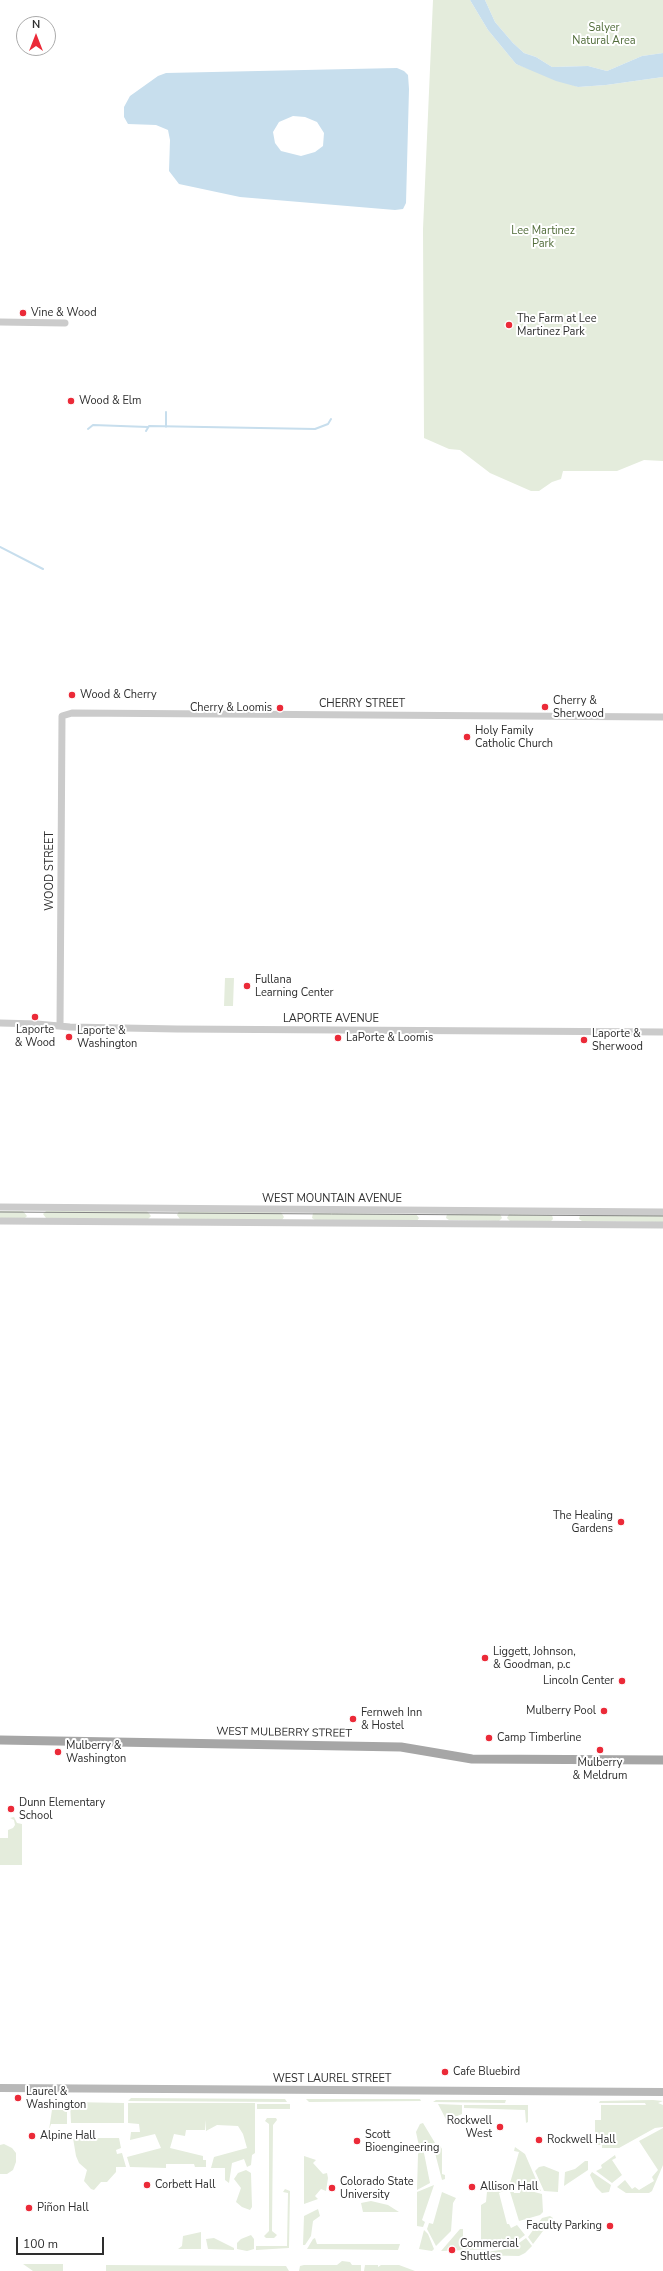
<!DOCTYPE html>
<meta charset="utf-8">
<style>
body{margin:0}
#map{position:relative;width:663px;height:2271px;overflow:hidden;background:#fff;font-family:"Nunito Sans",sans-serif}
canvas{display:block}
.north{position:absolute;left:16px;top:16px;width:40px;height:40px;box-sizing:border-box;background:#fff;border:1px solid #ababab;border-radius:50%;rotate:0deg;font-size:11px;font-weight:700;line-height:16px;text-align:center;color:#2e2e2e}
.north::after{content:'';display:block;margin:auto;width:14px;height:18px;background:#eb2a38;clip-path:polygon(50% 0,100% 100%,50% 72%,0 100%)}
.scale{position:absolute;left:16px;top:2237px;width:88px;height:18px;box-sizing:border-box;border:2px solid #2e2e2e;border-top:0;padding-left:5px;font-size:12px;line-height:14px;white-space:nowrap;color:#2e2e2e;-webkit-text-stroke:3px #fff;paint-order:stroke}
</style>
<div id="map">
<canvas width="663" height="2271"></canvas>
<div class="north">N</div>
<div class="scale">100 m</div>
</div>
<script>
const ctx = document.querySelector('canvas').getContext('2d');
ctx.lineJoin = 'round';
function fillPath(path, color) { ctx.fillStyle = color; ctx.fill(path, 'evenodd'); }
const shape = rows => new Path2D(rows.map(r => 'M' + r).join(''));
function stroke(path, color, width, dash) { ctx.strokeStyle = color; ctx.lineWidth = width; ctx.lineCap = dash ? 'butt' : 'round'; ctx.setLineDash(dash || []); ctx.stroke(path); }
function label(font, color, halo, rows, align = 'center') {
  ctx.font = font + ' "Nunito Sans",sans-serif'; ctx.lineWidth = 4; ctx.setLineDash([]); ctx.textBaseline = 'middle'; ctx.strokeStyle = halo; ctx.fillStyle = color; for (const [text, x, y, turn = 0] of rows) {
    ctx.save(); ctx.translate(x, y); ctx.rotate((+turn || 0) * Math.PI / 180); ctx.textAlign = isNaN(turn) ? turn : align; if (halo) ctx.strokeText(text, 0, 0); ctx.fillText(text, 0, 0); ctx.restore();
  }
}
const green = shape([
 [433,0,470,0,488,30,516,64,578,87,606,85,663,77,663,461,644,460,617,471,563,471,561,479,552,482,539,491,531,491,490,473,460,450,449,449,424,438,423,229],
 [485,0,663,0,663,53,642,56,607,71,588,66,552,67,536,57,524,53,513,43,495,22],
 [225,978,234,978,233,1006,224,1006],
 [0,1211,23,1211,27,1216,24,1219,0,1218],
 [46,1211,147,1211,151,1216,148,1219,46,1218,43,1214],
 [179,1211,281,1212,284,1217,282,1220,180,1219,177,1215],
 [313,1213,416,1214,419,1218,417,1221,315,1220,312,1218],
 [447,1214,500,1214,502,1218,499,1221,449,1220,446,1218],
 [509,1214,552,1215,553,1219,550,1222,510,1221,507,1218],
 [580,1215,663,1215,663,1222,582,1221,579,1219],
 [14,1817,17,1823,22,1824,22,1865,0,1865,0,1838,8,1838,8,1830,13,1828,15,1825,14,1820,10,1818],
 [131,2098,285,2099,287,2102,128,2101],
 [306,2099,420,2099,421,2101,309,2102],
 [436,2100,506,2100,505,2103,433,2102],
 [653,2100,663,2101,658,2103,663,2105,663,2127,655,2128,619,2148,602,2148,602,2145,595,2145,595,2120,601,2120,601,2105,646,2105,645,2103,599,2103,600,2101],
 [67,2102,67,2124,51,2124,49,2130,53,2103],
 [70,2102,124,2103,124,2123,71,2123],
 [128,2103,255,2103,255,2153,252,2155,251,2165,247,2167,244,2159,232,2163,229,2183,225,2180,225,2168,211,2168,214,2157,247,2148,243,2134,238,2126,217,2125,206,2131,206,2120,205,2130,186,2130,185,2136,174,2134,170,2148,203,2156,203,2160,206,2160,206,2167,195,2167,194,2164,166,2164,166,2168,130,2167,127,2157,161,2148,155,2134,130,2140,131,2132,140,2132,139,2124,128,2123],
 [257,2104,290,2104,290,2109,257,2109],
 [438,2104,462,2105,462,2114,455,2117,453,2125,449,2125],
 [464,2105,528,2105,528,2122,526,2123,525,2110,464,2108],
 [267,2118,276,2118,277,2120,273,2125,272,2231,277,2235,274,2238,266,2238,264,2236,269,2231,269,2124,265,2121],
 [423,2123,435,2143,419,2146,416,2132,420,2124],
 [663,2128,663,2165,652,2191,649,2193,626,2193,617,2187,625,2180,632,2189,635,2187,639,2190,654,2181,652,2177,658,2170,639,2141],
 [73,2138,119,2138,121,2148,116,2150,117,2154,122,2153,126,2167,116,2167,116,2172,107,2182,101,2182,94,2190,91,2189,84,2181,87,2170,79,2163,76,2156],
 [4,2144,12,2148,16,2153,16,2162,13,2170,7,2174,0,2174,0,2145],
 [439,2144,442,2149,442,2174,445,2175,445,2179,442,2180,434,2149,431,2149,430,2146],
 [515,2147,525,2154,541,2191,510,2183,519,2152,514,2151],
 [423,2148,430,2183,417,2190,418,2154],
 [615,2155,616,2158,612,2160,622,2175,612,2183,596,2171,602,2168,601,2165],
 [304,2156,316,2160,313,2163,323,2174,327,2173,328,2178,326,2191,321,2189,315,2196,318,2199,304,2204],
 [585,2161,588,2161,588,2170,564,2186,565,2172,575,2169],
 [544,2166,559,2172,558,2192,544,2191,535,2171,539,2167],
 [246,2170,251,2173,252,2207,250,2210,242,2207,236,2202,241,2188,234,2179,238,2173],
 [592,2172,611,2185,609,2192,602,2193,596,2187,590,2175],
 [488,2181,503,2185,503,2191,499,2193,507,2224,509,2224,511,2228,517,2225,525,2235,513,2244,492,2249,441,2251,460,2229,463,2229,463,2244,481,2244,481,2205,486,2202],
 [434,2185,422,2220,425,2222,423,2227,417,2226,417,2192],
 [508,2185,512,2186,514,2193,520,2193,519,2188,542,2194,543,2212,540,2215,519,2221],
 [285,2189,290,2191,289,2248,256,2250,256,2246,287,2246,288,2193,283,2192],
 [442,2192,456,2198,453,2203,451,2231,436,2246,427,2229,429,2223,433,2224],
 [371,2201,388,2205,399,2212,363,2212,361,2203],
 [318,2209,320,2216,313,2221,311,2236,305,2245,303,2245,304,2216],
 [550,2216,553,2218,533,2244,528,2237,542,2218],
 [424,2230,428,2234,434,2249,432,2251,419,2249],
 [201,2232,201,2249,178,2249,182,2246,183,2236],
 [251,2235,254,2239,254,2249,247,2251,237,2249,237,2243,241,2239],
 [214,2238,234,2248,234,2250,208,2249,206,2239],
 [315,2238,317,2244,400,2244,398,2250,307,2249,313,2239],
 [526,2238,532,2246,525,2253,519,2256,468,2255,512,2248],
 [342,2261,350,2262,352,2265,361,2265,361,2271,299,2271,300,2266,304,2265,337,2265],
 [23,2264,63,2264,63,2271,33,2271],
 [106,2265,286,2266,289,2271,106,2271],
 [365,2265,378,2265,378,2267,381,2265,399,2265,415,2271,364,2271]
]);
const water = shape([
 [470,0,485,0,495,22,513,43,524,53,536,57,552,67,588,66,607,71,642,56,663,53,663,77,606,85,578,87,556,81,516,64,488,30],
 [397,68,404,71,408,75,409,89,406,203,403,209,395,210,240,197,179,184,169,171,170,140,168,130,156,125,128,124,124,117,124,107,130,96,158,76,166,73],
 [293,116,305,117,317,122,324,133,323,146,315,152,301,156,281,151,275,143,273,132,279,122]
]);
const stream = shape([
 [166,412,166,427],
 [88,429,93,425,148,427],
 [146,431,149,426,315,429,328,424,331,419],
 [0,547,43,569]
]);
const tertiary = shape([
 [0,322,65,323],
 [0,1023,37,1024,70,1027,177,1029,663,1032],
 [60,1026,62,716,72,713,663,717],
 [0,1207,663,1212],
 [0,1221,663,1225]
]);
const secondary = shape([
 [0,2088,663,2092]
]);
const primary = shape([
 [0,1740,401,1747,472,1759,663,1760]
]);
const tram = shape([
 [0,1212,663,1216]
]);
const markers = [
 [23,313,4,"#eb2a38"],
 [509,325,4,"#eb2a38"],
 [71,401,4,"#eb2a38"],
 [72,695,4,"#eb2a38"],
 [545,707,4,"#eb2a38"],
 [280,708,4,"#eb2a38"],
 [467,737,4,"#eb2a38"],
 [247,986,4,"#eb2a38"],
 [35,1017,4,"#eb2a38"],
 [69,1037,4,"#eb2a38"],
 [338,1038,4,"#eb2a38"],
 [584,1040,4,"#eb2a38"],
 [621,1522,4,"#eb2a38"],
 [485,1658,4,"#eb2a38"],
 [622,1681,4,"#eb2a38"],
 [604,1711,4,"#eb2a38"],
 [353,1719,4,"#eb2a38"],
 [489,1738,4,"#eb2a38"],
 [600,1750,4,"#eb2a38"],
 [58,1752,4,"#eb2a38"],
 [11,1809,4,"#eb2a38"],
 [445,2072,4,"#eb2a38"],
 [18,2098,4,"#eb2a38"],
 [500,2127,4,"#eb2a38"],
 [32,2136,4,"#eb2a38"],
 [539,2140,4,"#eb2a38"],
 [357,2141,4,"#eb2a38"],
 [147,2185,4,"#eb2a38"],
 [472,2187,4,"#eb2a38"],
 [332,2188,4,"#eb2a38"],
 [29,2208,4,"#eb2a38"],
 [610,2226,4,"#eb2a38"],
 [452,2250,4,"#eb2a38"]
];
const parkNames = [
 ["Salyer",604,28],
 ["Natural Area",604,41],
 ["Lee Martinez",543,231],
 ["Park",543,244]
];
const poiNames = [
 ["Vine & Wood",31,313],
 ["The Farm at Lee",517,319],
 ["Martinez Park",517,332],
 ["Wood & Elm",79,401],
 ["Wood & Cherry",80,695],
 ["Cherry &",553,701],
 ["Sherwood",553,714],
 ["Cherry & Loomis",272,708,"right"],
 ["Holy Family",475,731],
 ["Catholic Church",475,744],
 ["Fullana",255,980],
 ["Learning Center",255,993],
 ["Laporte",35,1030,"center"],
 ["& Wood",35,1043,"center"],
 ["Laporte &",77,1031],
 ["Washington",77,1044],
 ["Laporte &",592,1034],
 ["Sherwood",592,1047],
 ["LaPorte & Loomis",346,1038],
 ["The Healing",613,1516,"right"],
 ["Gardens",613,1529,"right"],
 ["Liggett, Johnson,",493,1652],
 ["& Goodman, p.c",493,1665],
 ["Lincoln Center",614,1681,"right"],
 ["Mulberry Pool",596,1711,"right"],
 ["Fernweh Inn",361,1713],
 ["& Hostel",361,1726],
 ["Camp Timberline",497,1738],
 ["Mulberry &",66,1746],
 ["Washington",66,1759],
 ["Mulberry",600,1763,"center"],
 ["& Meldrum",600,1776,"center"],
 ["Dunn Elementary",19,1803],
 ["School",19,1816],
 ["Cafe Bluebird",453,2072],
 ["Laurel &",26,2092],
 ["Washington",26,2105],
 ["Rockwell",492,2121,"right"],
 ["West",492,2134,"right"],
 ["Scott",365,2135],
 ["Bioengineering",365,2148],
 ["Alpine Hall",40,2136],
 ["Rockwell Hall",547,2140],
 ["Colorado State",340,2182],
 ["University",340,2195],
 ["Corbett Hall",155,2185],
 ["Allison Hall",480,2187],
 ["Piñon Hall",37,2208],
 ["Faculty Parking",602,2226,"right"],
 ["Commercial",460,2244],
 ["Shuttles",460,2257]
];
const streetNames = [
 ["CHERRY STREET",362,704],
 ["WOOD STREET",50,871,-90],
 ["LAPORTE AVENUE",331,1019],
 ["WEST MOUNTAIN AVENUE",332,1199],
 ["WEST MULBERRY STREET",284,1733,1],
 ["WEST LAUREL STREET",332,2079]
];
fillPath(green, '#e4ecdc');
fillPath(water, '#c7deed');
stroke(stream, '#c7deed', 2);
stroke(tertiary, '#cbcbcb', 7);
stroke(secondary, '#b8b8b8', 8);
stroke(primary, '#a6a6a6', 9);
stroke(tram, '#838383', 1);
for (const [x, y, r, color] of markers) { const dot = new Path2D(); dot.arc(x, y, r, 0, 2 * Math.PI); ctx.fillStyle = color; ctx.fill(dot); stroke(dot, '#fff', 1.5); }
label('11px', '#516c3a', '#fff', parkNames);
label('11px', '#2e2e2e', '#fff', poiNames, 'left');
label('11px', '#2e2e2e', '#fff', streetNames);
</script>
